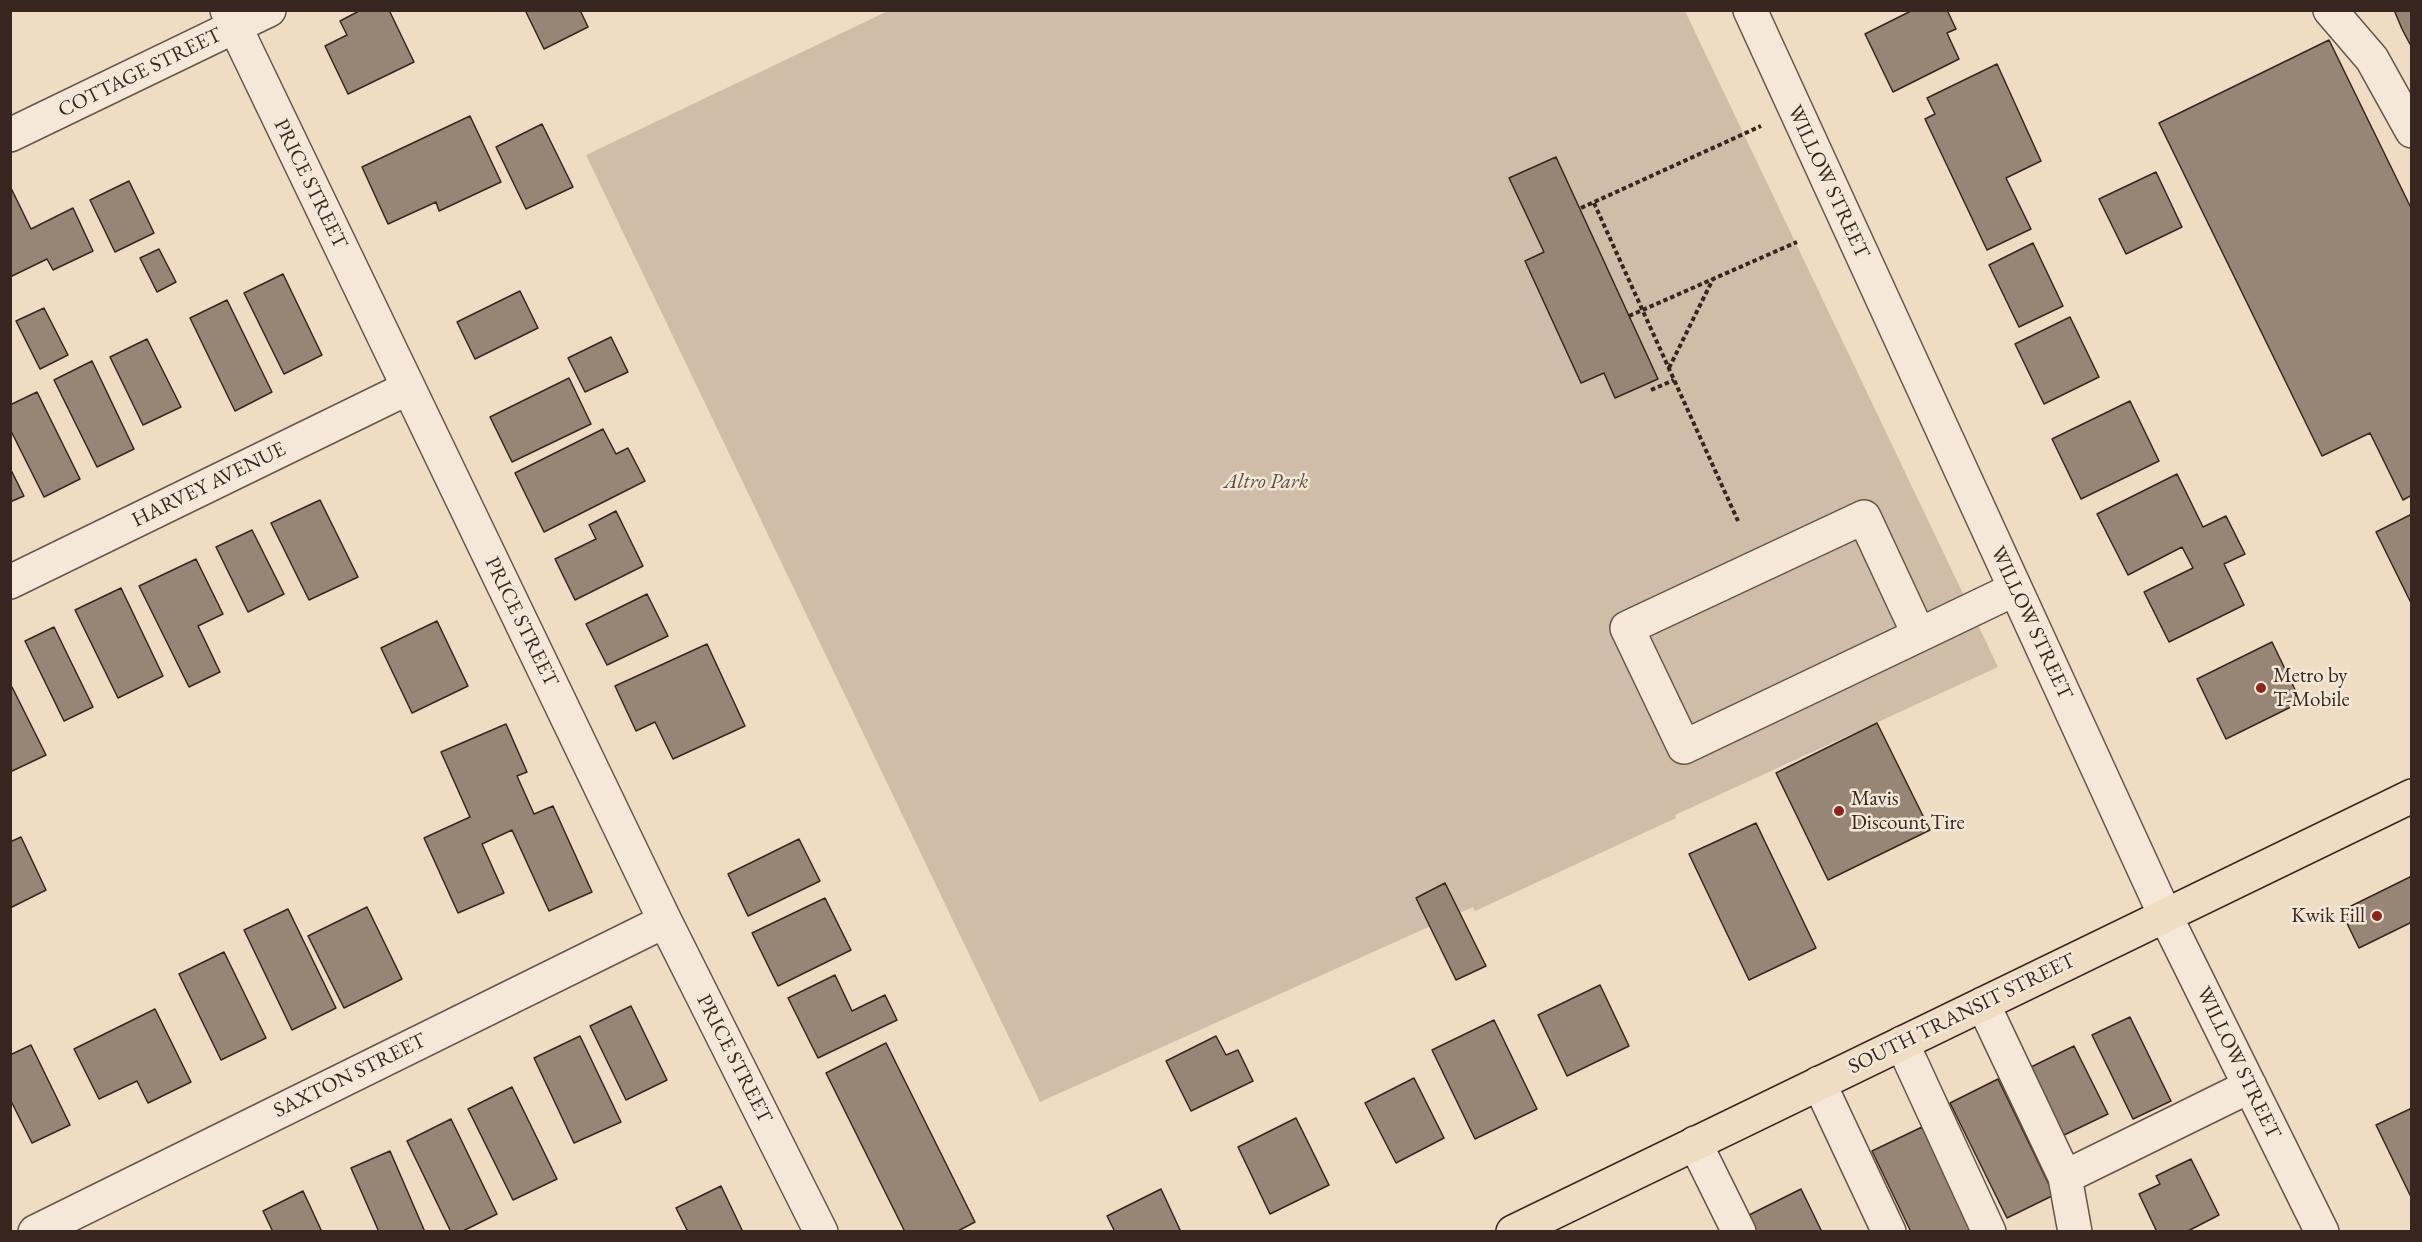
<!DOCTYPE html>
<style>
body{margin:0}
#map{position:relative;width:2422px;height:1242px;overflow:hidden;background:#efdcc3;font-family:"EB Garamond",serif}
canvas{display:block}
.frame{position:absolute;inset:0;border:12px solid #372620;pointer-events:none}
</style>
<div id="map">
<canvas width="2422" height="1242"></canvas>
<div class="frame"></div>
</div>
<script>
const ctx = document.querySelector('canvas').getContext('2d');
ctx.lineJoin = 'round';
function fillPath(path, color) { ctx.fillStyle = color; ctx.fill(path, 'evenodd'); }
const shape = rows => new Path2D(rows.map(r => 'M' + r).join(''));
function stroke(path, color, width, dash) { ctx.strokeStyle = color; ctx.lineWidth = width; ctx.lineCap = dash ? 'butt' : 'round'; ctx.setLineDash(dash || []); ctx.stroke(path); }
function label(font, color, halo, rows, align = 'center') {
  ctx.font = font + ' "EB Garamond",serif'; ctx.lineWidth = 5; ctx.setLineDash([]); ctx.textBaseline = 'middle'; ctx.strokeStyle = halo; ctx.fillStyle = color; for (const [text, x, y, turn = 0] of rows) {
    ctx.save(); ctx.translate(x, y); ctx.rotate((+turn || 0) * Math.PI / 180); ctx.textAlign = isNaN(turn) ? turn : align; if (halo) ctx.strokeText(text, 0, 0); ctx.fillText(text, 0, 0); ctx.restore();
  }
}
const green = shape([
 [888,11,1685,11,1998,667,1675,815,1676,818,1475,911,1473,907,1040,1102,586,155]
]);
const building = shape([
 [361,10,389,10,414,62,348,94,325,46,347,35,340,21,361,10],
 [525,10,580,10,588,27,544,49,525,10],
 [1913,10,1947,10,1956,29,1947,33,1959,59,1893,92,1865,34,1913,10],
 [2394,10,2412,10,2412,48,2402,29,2394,10],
 [2329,40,2412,210,2412,495,2403,500,2370,433,2322,456,2159,123,2329,40],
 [1997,64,2041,161,2006,178,2031,229,1987,250,1925,119,1935,114,1927,98,1997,64],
 [470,116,501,182,439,211,436,202,388,224,362,167,470,116],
 [542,124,573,187,526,209,496,147,542,124],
 [1556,157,1658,379,1615,398,1604,373,1581,383,1525,261,1544,252,1509,178,1556,157],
 [2156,172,2182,227,2126,254,2099,199,2156,172],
 [129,181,154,233,115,252,90,200,129,181],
 [10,186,31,229,73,208,93,251,53,270,47,259,10,277,10,186],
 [2033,243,2063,306,2019,327,1989,265,2033,243],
 [159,249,176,282,157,292,140,258,159,249],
 [283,274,322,355,284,374,244,293,283,274],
 [520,291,538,328,475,359,457,322,520,291],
 [227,300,272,392,235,411,190,318,227,300],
 [44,308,68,355,40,369,16,321,44,308],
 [2070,317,2099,377,2044,404,2015,344,2070,317],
 [611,337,628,372,585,392,568,358,611,337],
 [147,339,181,407,143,425,110,357,147,339],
 [92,361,134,449,97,467,54,380,92,361],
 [569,378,591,424,512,462,490,417,569,378],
 [37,392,80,479,44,497,10,429,10,405,37,392],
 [2130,401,2159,461,2081,499,2052,439,2130,401],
 [603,429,616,454,628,448,645,481,544,532,515,473,603,429],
 [10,468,24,496,10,502,10,468],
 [2177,474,2203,527,2226,516,2245,554,2224,564,2244,605,2169,642,2144,592,2193,568,2182,547,2128,575,2097,514,2177,474],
 [320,500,358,577,309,600,271,523,320,500],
 [616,511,643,566,575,600,555,559,596,539,589,525,616,511],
 [2412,514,2412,605,2376,532,2412,514],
 [252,530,284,594,248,612,216,547,252,530],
 [196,559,223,614,198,626,220,672,189,687,139,586,196,559],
 [121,588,163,676,118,698,75,610,121,588],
 [647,594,668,636,607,665,586,624,647,594],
 [437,621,468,686,412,713,381,648,437,621],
 [54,627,93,707,64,721,25,641,54,627],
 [2272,642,2301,702,2226,739,2197,679,2272,642],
 [707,644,745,726,673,759,655,722,636,731,615,686,707,644],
 [12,687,46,755,10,772,10,688,12,687],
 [1877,723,1930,830,1828,880,1776,773,1877,723],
 [506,724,527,772,517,776,534,814,553,806,592,892,549,911,512,830,482,844,504,893,458,913,424,838,470,817,441,752,506,724],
 [1756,823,1816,948,1749,980,1689,854,1756,823],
 [21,837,46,890,10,908,10,842,21,837],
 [799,839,820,881,748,916,728,874,799,839],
 [2412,876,2412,922,2359,948,2341,911,2412,876],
 [1445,883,1486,966,1456,980,1416,898,1445,883],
 [825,898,851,950,778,986,752,933,825,898],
 [367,907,402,979,344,1008,308,936,367,907],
 [288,909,336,1008,292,1030,244,930,288,909],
 [224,952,266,1038,221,1060,179,974,224,952],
 [835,975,852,1011,885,995,897,1020,818,1058,788,998,835,975],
 [1600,985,1629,1046,1567,1076,1538,1015,1600,985],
 [631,1006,667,1080,626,1100,590,1026,631,1006],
 [155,1009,191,1082,148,1103,137,1081,99,1099,74,1049,155,1009],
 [2130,1017,2171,1101,2133,1119,2092,1035,2130,1017],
 [1494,1020,1537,1109,1475,1139,1432,1050,1494,1020],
 [580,1036,621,1122,574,1143,534,1058,580,1036],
 [1216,1036,1226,1055,1238,1050,1253,1081,1191,1111,1166,1061,1216,1036],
 [886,1043,975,1222,956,1232,905,1232,826,1073,886,1043],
 [31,1045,70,1125,32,1143,10,1099,10,1055,31,1045],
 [2074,1046,2108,1114,2060,1137,2027,1069,2074,1046],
 [1414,1078,1444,1138,1396,1163,1365,1103,1414,1078],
 [1998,1079,2054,1195,2007,1218,1950,1103,1998,1079],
 [512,1087,557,1179,513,1200,468,1109,512,1087],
 [2412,1108,2412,1199,2376,1125,2412,1108],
 [1296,1118,1329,1185,1270,1214,1238,1147,1296,1118],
 [451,1119,497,1214,461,1232,451,1232,407,1141,451,1119],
 [1922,1127,1973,1232,1911,1232,1872,1151,1922,1127],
 [390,1151,425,1232,379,1232,351,1168,390,1151],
 [2191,1159,2219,1215,2186,1232,2157,1232,2139,1194,2160,1184,2156,1176,2191,1159],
 [721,1186,743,1232,688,1232,676,1208,721,1186],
 [1161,1189,1181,1232,1115,1232,1107,1216,1161,1189],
 [1801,1189,1822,1232,1752,1232,1745,1217,1801,1189],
 [303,1191,322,1232,273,1232,263,1211,303,1191]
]);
const path = shape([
 [1594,203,1738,521],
 [1581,208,1761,126],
 [1629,316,1797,242],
 [1669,368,1713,279],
 [1651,390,1674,380]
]);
const minor = shape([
 [227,10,665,921,821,1232],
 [1750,10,2165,915,2322,1232],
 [2330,10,2372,59,2412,131],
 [10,135,269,10],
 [10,582,408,388],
 [1919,635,1864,517,1627,628,1684,747,1919,635,2015,589],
 [1983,1004,2065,1177,2075,1232],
 [1902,1043,1989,1232],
 [1819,1083,1889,1232],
 [1695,1143,1739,1232],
 [2065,1177,2250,1086],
 [35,1232,665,921]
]);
const highway = shape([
 [1513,1232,2412,796]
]);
const markers = [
 [2261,688,6,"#8f2418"],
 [1839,811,6,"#8f2418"],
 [2377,916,6,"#8f2418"]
];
const streetNames = [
 ["COTTAGE STREET",140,73,-26],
 ["WILLOW STREET",1828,182,65],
 ["PRICE STREET",310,184,64],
 ["HARVEY AVENUE",209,485,-26],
 ["PRICE STREET",521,622,64],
 ["WILLOW STREET",2031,623,65],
 ["SOUTH TRANSIT STREET",1962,1014,-26],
 ["PRICE STREET",734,1059,63],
 ["WILLOW STREET",2238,1063,64],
 ["SAXTON STREET",350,1076,-26]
];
const parkNames = [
 ["Altro Park",1266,482]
];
const poiNames = [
 ["Metro by",2273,676],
 ["T-Mobile",2273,700],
 ["Mavis",1851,799],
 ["Discount Tire",1851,823],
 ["Kwik Fill",2365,916,"right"]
];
fillPath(green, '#d0bda7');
fillPath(building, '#978575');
stroke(building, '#372620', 1.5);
stroke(minor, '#655449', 36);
stroke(highway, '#372620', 36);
stroke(path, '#372620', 4, [4.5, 3]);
stroke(minor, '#f5e8d8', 33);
stroke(highway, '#efdcc3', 33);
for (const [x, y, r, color] of markers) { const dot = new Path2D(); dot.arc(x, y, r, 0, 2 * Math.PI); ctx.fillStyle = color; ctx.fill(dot); stroke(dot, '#f5e8d8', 2); }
label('21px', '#372620', '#f5e8d8', streetNames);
label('italic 21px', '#5d4c42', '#f5e8d8', parkNames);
label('21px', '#372620', '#f5e8d8', poiNames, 'left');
</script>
